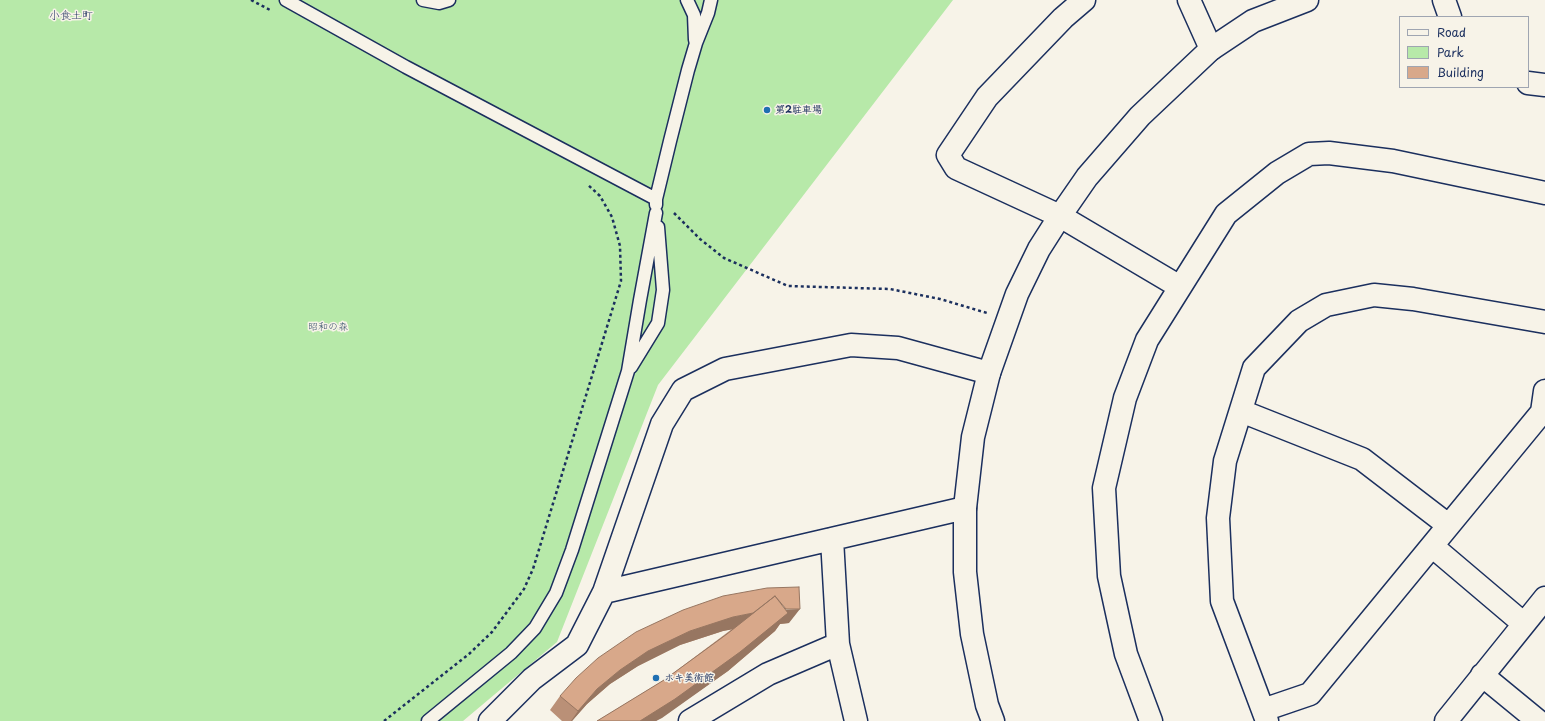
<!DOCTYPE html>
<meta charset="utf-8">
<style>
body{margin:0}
#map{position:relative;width:1545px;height:721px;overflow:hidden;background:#f7f3e8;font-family:"Playpen Sans",sans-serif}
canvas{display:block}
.legend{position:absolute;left:1399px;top:16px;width:130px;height:72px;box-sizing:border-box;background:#f7f3e8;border:1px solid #9fa5b1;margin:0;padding:5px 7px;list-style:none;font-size:12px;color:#1b2f5e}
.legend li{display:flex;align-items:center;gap:8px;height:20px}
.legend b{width:20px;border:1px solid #9fa5b1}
</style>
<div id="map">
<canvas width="1545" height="721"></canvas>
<ul class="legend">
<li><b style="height:5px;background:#f7f3e8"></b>Road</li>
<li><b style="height:11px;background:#b7e9a9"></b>Park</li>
<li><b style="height:11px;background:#d8a88a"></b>Building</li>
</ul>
</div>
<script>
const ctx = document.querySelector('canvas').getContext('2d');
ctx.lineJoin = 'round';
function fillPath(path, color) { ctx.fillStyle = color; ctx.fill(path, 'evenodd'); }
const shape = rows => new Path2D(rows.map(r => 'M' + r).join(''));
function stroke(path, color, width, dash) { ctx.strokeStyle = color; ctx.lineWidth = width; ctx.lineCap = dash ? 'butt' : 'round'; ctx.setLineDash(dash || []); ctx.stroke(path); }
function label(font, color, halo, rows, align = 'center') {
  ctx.font = font + ' "Playpen Sans","Klee One",sans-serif'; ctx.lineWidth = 3; ctx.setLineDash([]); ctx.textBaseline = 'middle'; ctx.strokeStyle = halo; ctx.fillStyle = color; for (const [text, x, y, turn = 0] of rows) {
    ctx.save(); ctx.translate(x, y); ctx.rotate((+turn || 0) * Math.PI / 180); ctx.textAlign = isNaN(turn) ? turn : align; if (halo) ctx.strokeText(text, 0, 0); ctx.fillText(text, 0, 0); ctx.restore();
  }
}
const green = shape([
 [0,0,953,0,658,385,557,642,463,721,0,721]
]);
const path = shape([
 [251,0,272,11],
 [674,213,700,239,724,258,788,286,890,289,940,299,987,313],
 [384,721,469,654,492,632,524,589,533,569,621,281,620,246,612,217,600,196,587,184]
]);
const service = shape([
 [286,0,406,67,656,199],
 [423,0,439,3,449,0],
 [687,0,694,15,695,40],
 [656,205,656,199,670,141,688,70,696,43,708,13,711,0],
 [631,367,658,323,663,290,658,227],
 [428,721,511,653,535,628,556,593,572,550,628,371,640,300,656,213]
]);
const minor = shape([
 [1084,0,1063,18,987,97,948,155,956,168,1060,216,1180,287],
 [1189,0,1211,49],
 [1444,0,1450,17],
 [1528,83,1545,85],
 [1241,411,1362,459,1448,525],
 [832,539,838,644,856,721],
 [1432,546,1524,624],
 [604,592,965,508],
 [1482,675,1538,721],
 [1263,710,1310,694,1542,412,1545,391],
 [490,721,532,679,577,645,604,592,662,424,683,390,725,369,851,345,898,348,989,373],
 [690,721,768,674,838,644],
 [1151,721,1126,654,1109,576,1104,488,1125,398,1147,340,1226,214,1277,173,1309,154,1329,153,1393,161,1545,193],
 [1267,721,1222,601,1218,518,1225,461,1254,368,1299,321,1326,305,1374,295,1413,299,1545,322],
 [1446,721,1545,598]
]);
const tertiary = shape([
 [993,721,987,705,972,634,965,572,965,508,973,437,989,373,1017,294,1039,249,1060,216,1087,177,1140,116,1211,49,1253,21,1307,0]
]);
const wall = shape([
 [683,610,789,623,780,624,775,631,728,671,656,721,597,721,664,680,732,629,723,631,680,645,638,666,610,684,587,704,572,721,562,721,550,710,560,696]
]);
const shadedWall = shape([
 [800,609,789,623,780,624,775,631,728,671,662,718,656,721,640,721,780,610],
 [756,612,746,627,723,631,680,645,638,666,610,684,587,704,572,721,571,721,578,711,597,689,620,670,648,651,690,631,733,617]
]);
const building = shape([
 [799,587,800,609,786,609,775,596,753,613,733,617,690,631,648,651,620,670,597,689,578,711,560,696,576,678,598,658,636,632,683,610,723,596,767,588,799,587],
 [775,596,788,613,740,652,675,699,640,721,597,721,664,680,727,634,775,596]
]);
const markers = [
 [767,110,4,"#1f6fb2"],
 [656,678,4,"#1f6fb2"]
];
const poiNames = [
 ["第2駐車場",775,110],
 ["ホキ美術館",664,678]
];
const parkNames = [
 ["昭和の森",328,327]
];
const neighbourhoodNames = [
 ["小食土町",71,16]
];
fillPath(green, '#b7e9a9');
stroke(service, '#1b2f5e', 15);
stroke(minor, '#1b2f5e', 25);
stroke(tertiary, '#1b2f5e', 25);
stroke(path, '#1b2f5e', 2.5, [3, 3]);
stroke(service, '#f7f3e8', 12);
stroke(minor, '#f7f3e8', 22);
stroke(tertiary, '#f7f3e8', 22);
fillPath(wall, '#ba9077');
fillPath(shadedWall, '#977661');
fillPath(building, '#d8a88a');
stroke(building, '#977661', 1);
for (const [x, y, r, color] of markers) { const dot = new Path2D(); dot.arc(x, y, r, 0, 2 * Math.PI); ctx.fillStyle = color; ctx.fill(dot); stroke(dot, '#f7f3e8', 1.5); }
label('bold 10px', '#1b2f5e', '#f7f3e8', poiNames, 'left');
label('10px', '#3a546d', '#f7f3e8', parkNames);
label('11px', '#1b2f5e', '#f7f3e8', neighbourhoodNames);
</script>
